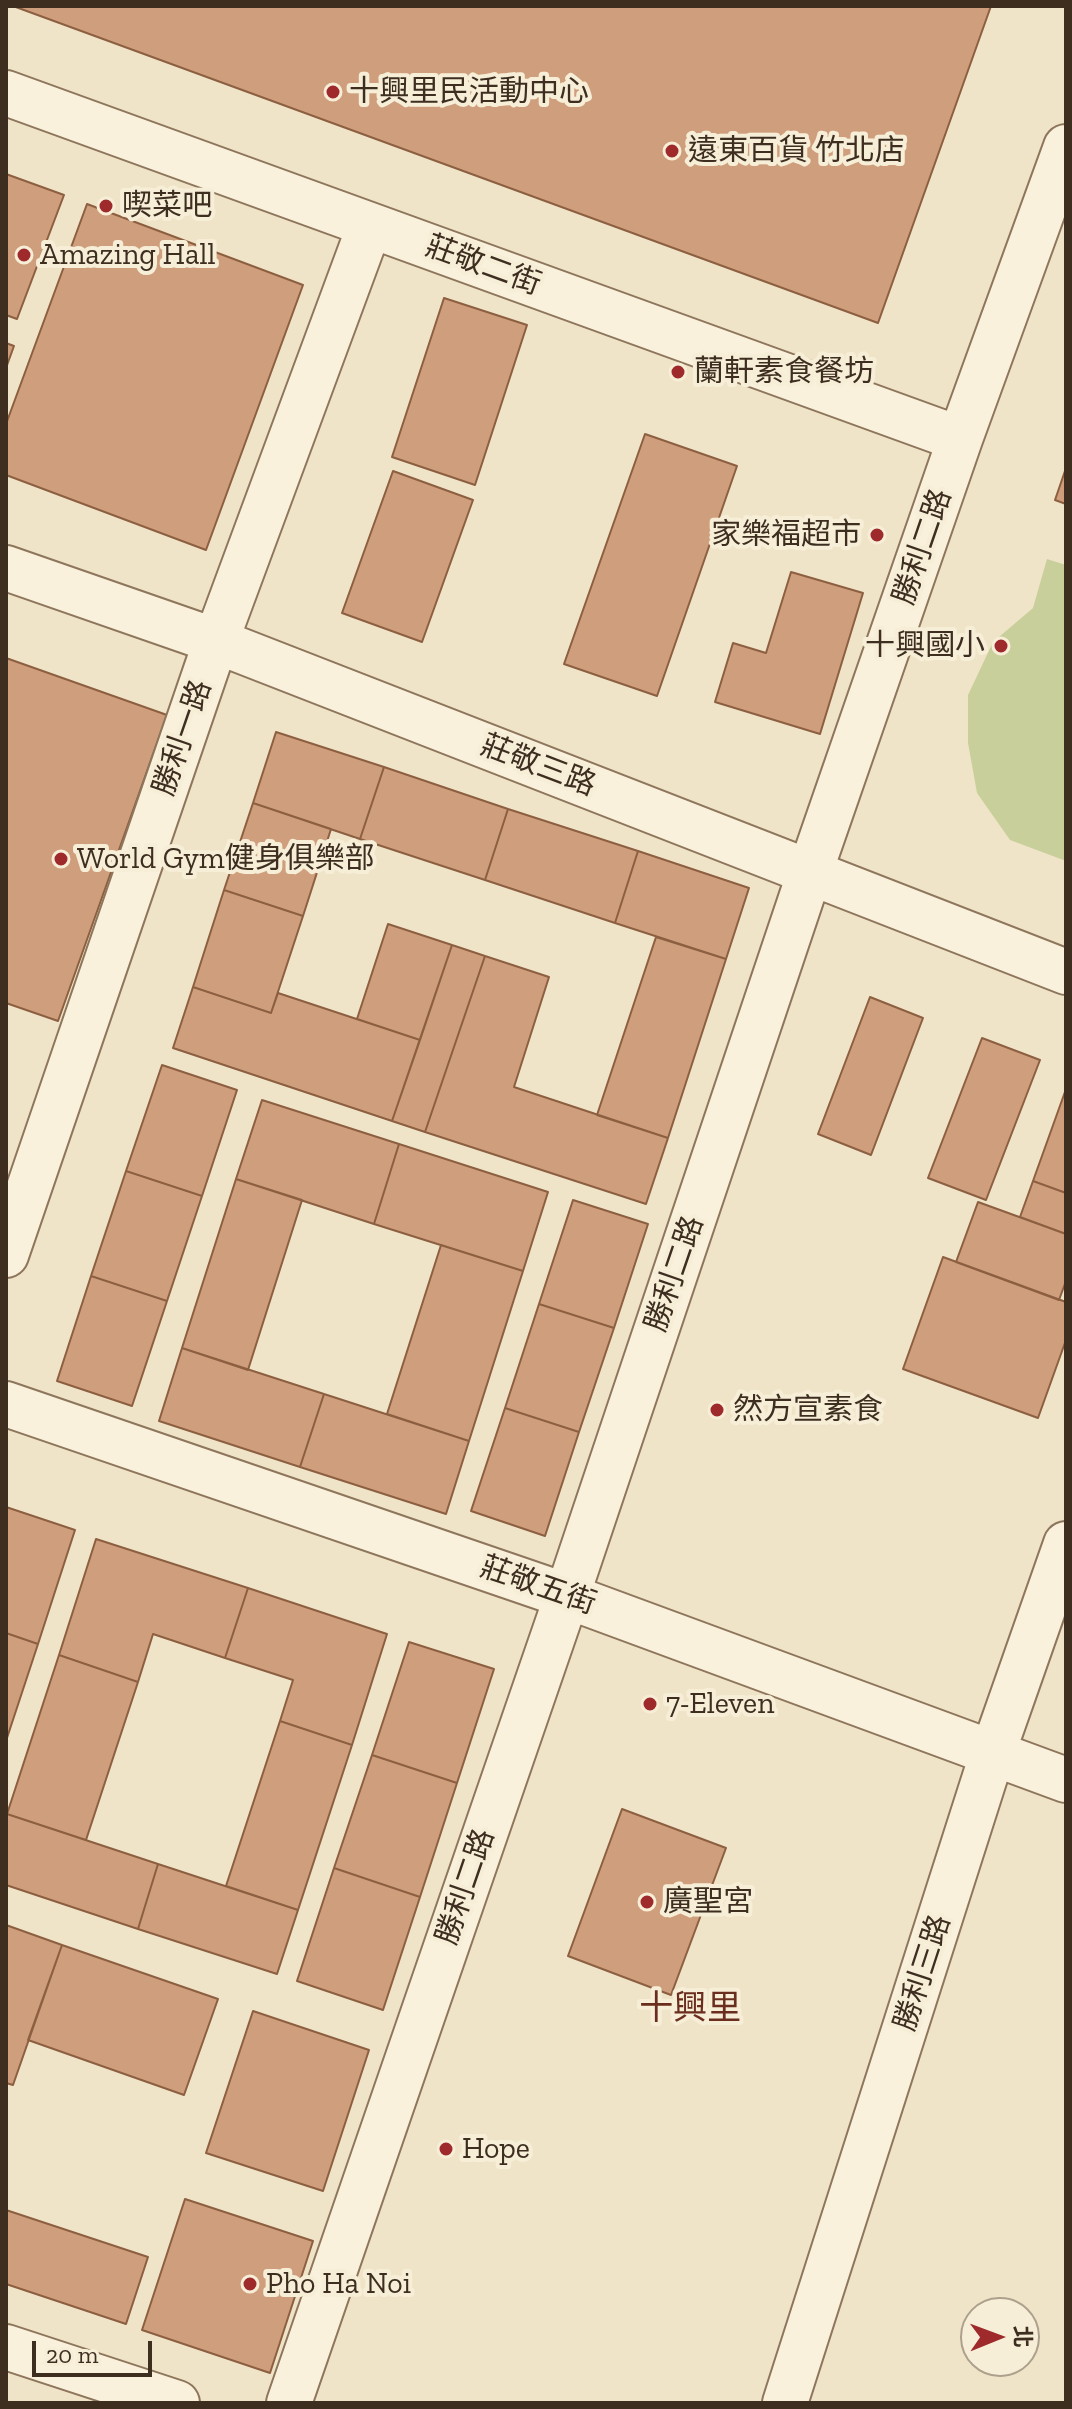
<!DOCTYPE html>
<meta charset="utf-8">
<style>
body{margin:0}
#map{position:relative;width:1072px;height:2409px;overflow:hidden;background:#f0e4c8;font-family:"Zilla Slab","Noto Sans TC",serif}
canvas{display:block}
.frame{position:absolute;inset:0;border:8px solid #3d2e20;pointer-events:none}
.north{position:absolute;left:960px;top:2297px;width:80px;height:80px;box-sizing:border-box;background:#f7eed8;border:2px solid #ada18e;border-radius:50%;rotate:89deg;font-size:22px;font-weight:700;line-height:32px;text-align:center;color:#3d2e20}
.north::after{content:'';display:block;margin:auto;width:28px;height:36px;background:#9e2a2b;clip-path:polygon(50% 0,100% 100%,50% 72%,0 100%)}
.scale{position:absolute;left:32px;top:2341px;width:120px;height:36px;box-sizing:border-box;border:4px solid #3d2e20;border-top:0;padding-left:10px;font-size:24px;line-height:28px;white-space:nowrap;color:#3d2e20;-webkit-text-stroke:6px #f7eed8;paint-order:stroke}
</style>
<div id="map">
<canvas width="1072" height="2409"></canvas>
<div class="frame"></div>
<div class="north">北</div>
<div class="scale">20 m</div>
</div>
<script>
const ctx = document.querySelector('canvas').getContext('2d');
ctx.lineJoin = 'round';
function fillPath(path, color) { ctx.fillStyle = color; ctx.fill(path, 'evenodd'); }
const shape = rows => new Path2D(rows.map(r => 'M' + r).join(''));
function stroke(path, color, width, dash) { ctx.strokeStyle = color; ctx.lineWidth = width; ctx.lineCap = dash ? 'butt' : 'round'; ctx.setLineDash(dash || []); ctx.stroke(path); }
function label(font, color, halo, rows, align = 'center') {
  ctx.font = font + ' "Zilla Slab","Noto Sans TC",serif'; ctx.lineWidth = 8; ctx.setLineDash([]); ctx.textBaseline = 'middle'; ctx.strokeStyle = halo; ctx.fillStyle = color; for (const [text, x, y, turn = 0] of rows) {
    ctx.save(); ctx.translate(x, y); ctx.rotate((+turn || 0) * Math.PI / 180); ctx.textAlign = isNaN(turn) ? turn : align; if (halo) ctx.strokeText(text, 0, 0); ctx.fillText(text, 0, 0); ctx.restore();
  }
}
const green = shape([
 [1047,559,1066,565,1066,861,1010,840,977,793,968,743,968,695,993,642,1033,608]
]);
const building = shape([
 [13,6,991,6,878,323,13,6],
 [6,174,64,195,17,319,6,315,6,174],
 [87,204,303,285,206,550,6,475,6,424,87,204],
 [444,298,527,325,475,485,392,457,444,298],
 [6,343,14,346,6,368,6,343],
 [645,434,737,466,657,696,564,664,645,434],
 [1066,468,1066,504,1055,500,1066,468],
 [393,471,473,500,422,642,342,613,393,471],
 [791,572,863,593,820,734,715,702,733,643,766,653,791,572],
 [6,658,167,715,58,1021,6,1003,6,658],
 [276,732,384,767,360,839,253,803,276,732],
 [384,767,508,809,485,880,360,839,384,767],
 [253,803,331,829,303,916,224,890,253,803],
 [508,809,638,851,615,923,485,880,508,809],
 [638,851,749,888,726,959,615,923,638,851],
 [224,890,303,916,271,1013,193,987,224,890],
 [388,924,452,945,420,1040,357,1019,388,924],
 [656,937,726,959,668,1138,597,1115,656,937],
 [452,945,485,956,425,1132,392,1121,452,945],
 [485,956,549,977,514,1087,668,1138,646,1204,425,1132,485,956],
 [193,987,271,1013,278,993,420,1040,392,1121,173,1048,193,987],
 [870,997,923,1018,871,1155,818,1134,870,997],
 [982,1038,1040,1060,986,1200,928,1178,982,1038],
 [162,1065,237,1090,202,1196,126,1171,162,1065],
 [1066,1089,1066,1193,1033,1181,1066,1089],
 [262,1100,399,1144,374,1224,236,1179,262,1100],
 [399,1144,548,1192,523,1271,374,1224,399,1144],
 [126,1171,202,1196,167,1301,91,1276,126,1171],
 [236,1179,302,1200,248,1370,182,1348,236,1179],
 [1033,1181,1066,1193,1066,1234,1020,1217,1033,1181],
 [573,1200,648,1224,614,1328,539,1304,573,1200],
 [978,1202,1066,1234,1066,1281,1059,1300,956,1262,978,1202],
 [441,1245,523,1271,469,1441,387,1414,441,1245],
 [943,1257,1066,1302,1066,1340,1038,1418,903,1369,943,1257],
 [91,1276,167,1301,132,1406,57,1381,91,1276],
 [539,1304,614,1328,579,1432,505,1408,539,1304],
 [182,1348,324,1394,300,1467,159,1421,182,1348],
 [324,1394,469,1441,446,1514,300,1467,324,1394],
 [505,1408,579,1432,545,1536,471,1511,505,1408],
 [6,1507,75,1530,38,1644,6,1633,6,1507],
 [96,1539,248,1588,225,1658,153,1634,138,1682,59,1655,96,1539],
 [248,1588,387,1634,352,1745,280,1721,293,1680,225,1658,248,1588],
 [6,1633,38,1644,6,1741,6,1633],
 [409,1642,494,1669,457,1783,372,1755,409,1642],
 [59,1655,138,1682,86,1840,7,1814,59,1655],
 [280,1721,352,1745,298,1910,226,1886,280,1721],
 [372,1755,457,1783,420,1897,334,1868,372,1755],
 [622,1809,726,1848,671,1995,568,1956,622,1809],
 [7,1814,158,1864,138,1929,6,1885,7,1814],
 [158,1864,298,1910,277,1974,138,1929,158,1864],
 [334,1868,420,1897,383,2010,297,1981,334,1868],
 [6,1925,62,1945,13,2085,6,2083,6,1925],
 [62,1945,218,1999,184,2095,28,2040,62,1945],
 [253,2011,369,2050,323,2191,206,2153,253,2011],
 [185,2199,313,2241,270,2373,142,2330,185,2199],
 [6,2210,148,2257,126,2324,6,2284,6,2210]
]);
const minor = shape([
 [6,93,960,439],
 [6,568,216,641,1066,972],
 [6,1255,216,641,370,225],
 [6,1404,567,1596,1066,1780],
 [6,2347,177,2403],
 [289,2403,567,1596,810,872,960,439,1066,147],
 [785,2403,992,1755,1066,1544]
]);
const markers = [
 [333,92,8,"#9e2a2b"],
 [672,151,8,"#9e2a2b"],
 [106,206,8,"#9e2a2b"],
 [24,255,8,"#9e2a2b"],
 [678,372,8,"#9e2a2b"],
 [877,535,8,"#9e2a2b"],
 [1001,646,8,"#9e2a2b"],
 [61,859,8,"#9e2a2b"],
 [717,1410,8,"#9e2a2b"],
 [650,1704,8,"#9e2a2b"],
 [647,1902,8,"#9e2a2b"],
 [446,2149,8,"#9e2a2b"],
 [250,2284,8,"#9e2a2b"]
];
const poiNames = [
 ["十興里民活動中心",349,92],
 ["遠東百貨 竹北店",688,151],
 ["喫菜吧",122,206],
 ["Amazing Hall",40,255],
 ["蘭軒素食餐坊",694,372],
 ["家樂福超市",861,535,"right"],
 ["十興國小",985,646,"right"],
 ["World Gym健身俱樂部",77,859],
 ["然方宣素食",733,1410],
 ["7-Eleven",666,1704],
 ["廣聖宮",663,1902],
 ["Hope",462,2149],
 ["Pho Ha Noi",266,2284]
];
const streetNames = [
 ["莊敬二街",483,266,20],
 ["勝利二路",923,547,-71],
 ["勝利一路",183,738,-71],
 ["莊敬三路",538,766,21],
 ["勝利二路",675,1274,-71],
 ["莊敬五街",538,1586,19],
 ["勝利二路",466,1887,-71],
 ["勝利三路",923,1973,-72]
];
const quarterNames = [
 ["十興里",690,2009]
];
fillPath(green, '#c9cf9b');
fillPath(building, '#cf9f7d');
stroke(building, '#8d5f41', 2);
stroke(minor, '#8d765c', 48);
stroke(minor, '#faf1dc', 44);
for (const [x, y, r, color] of markers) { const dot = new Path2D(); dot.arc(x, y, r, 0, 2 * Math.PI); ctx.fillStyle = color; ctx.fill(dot); stroke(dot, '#f7eed8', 3); }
label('30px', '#3d2e20', '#f7eed8', poiNames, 'left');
label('30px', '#3d2e20', '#f7eed8', streetNames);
label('34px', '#6b2e1e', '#f7eed8', quarterNames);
</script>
